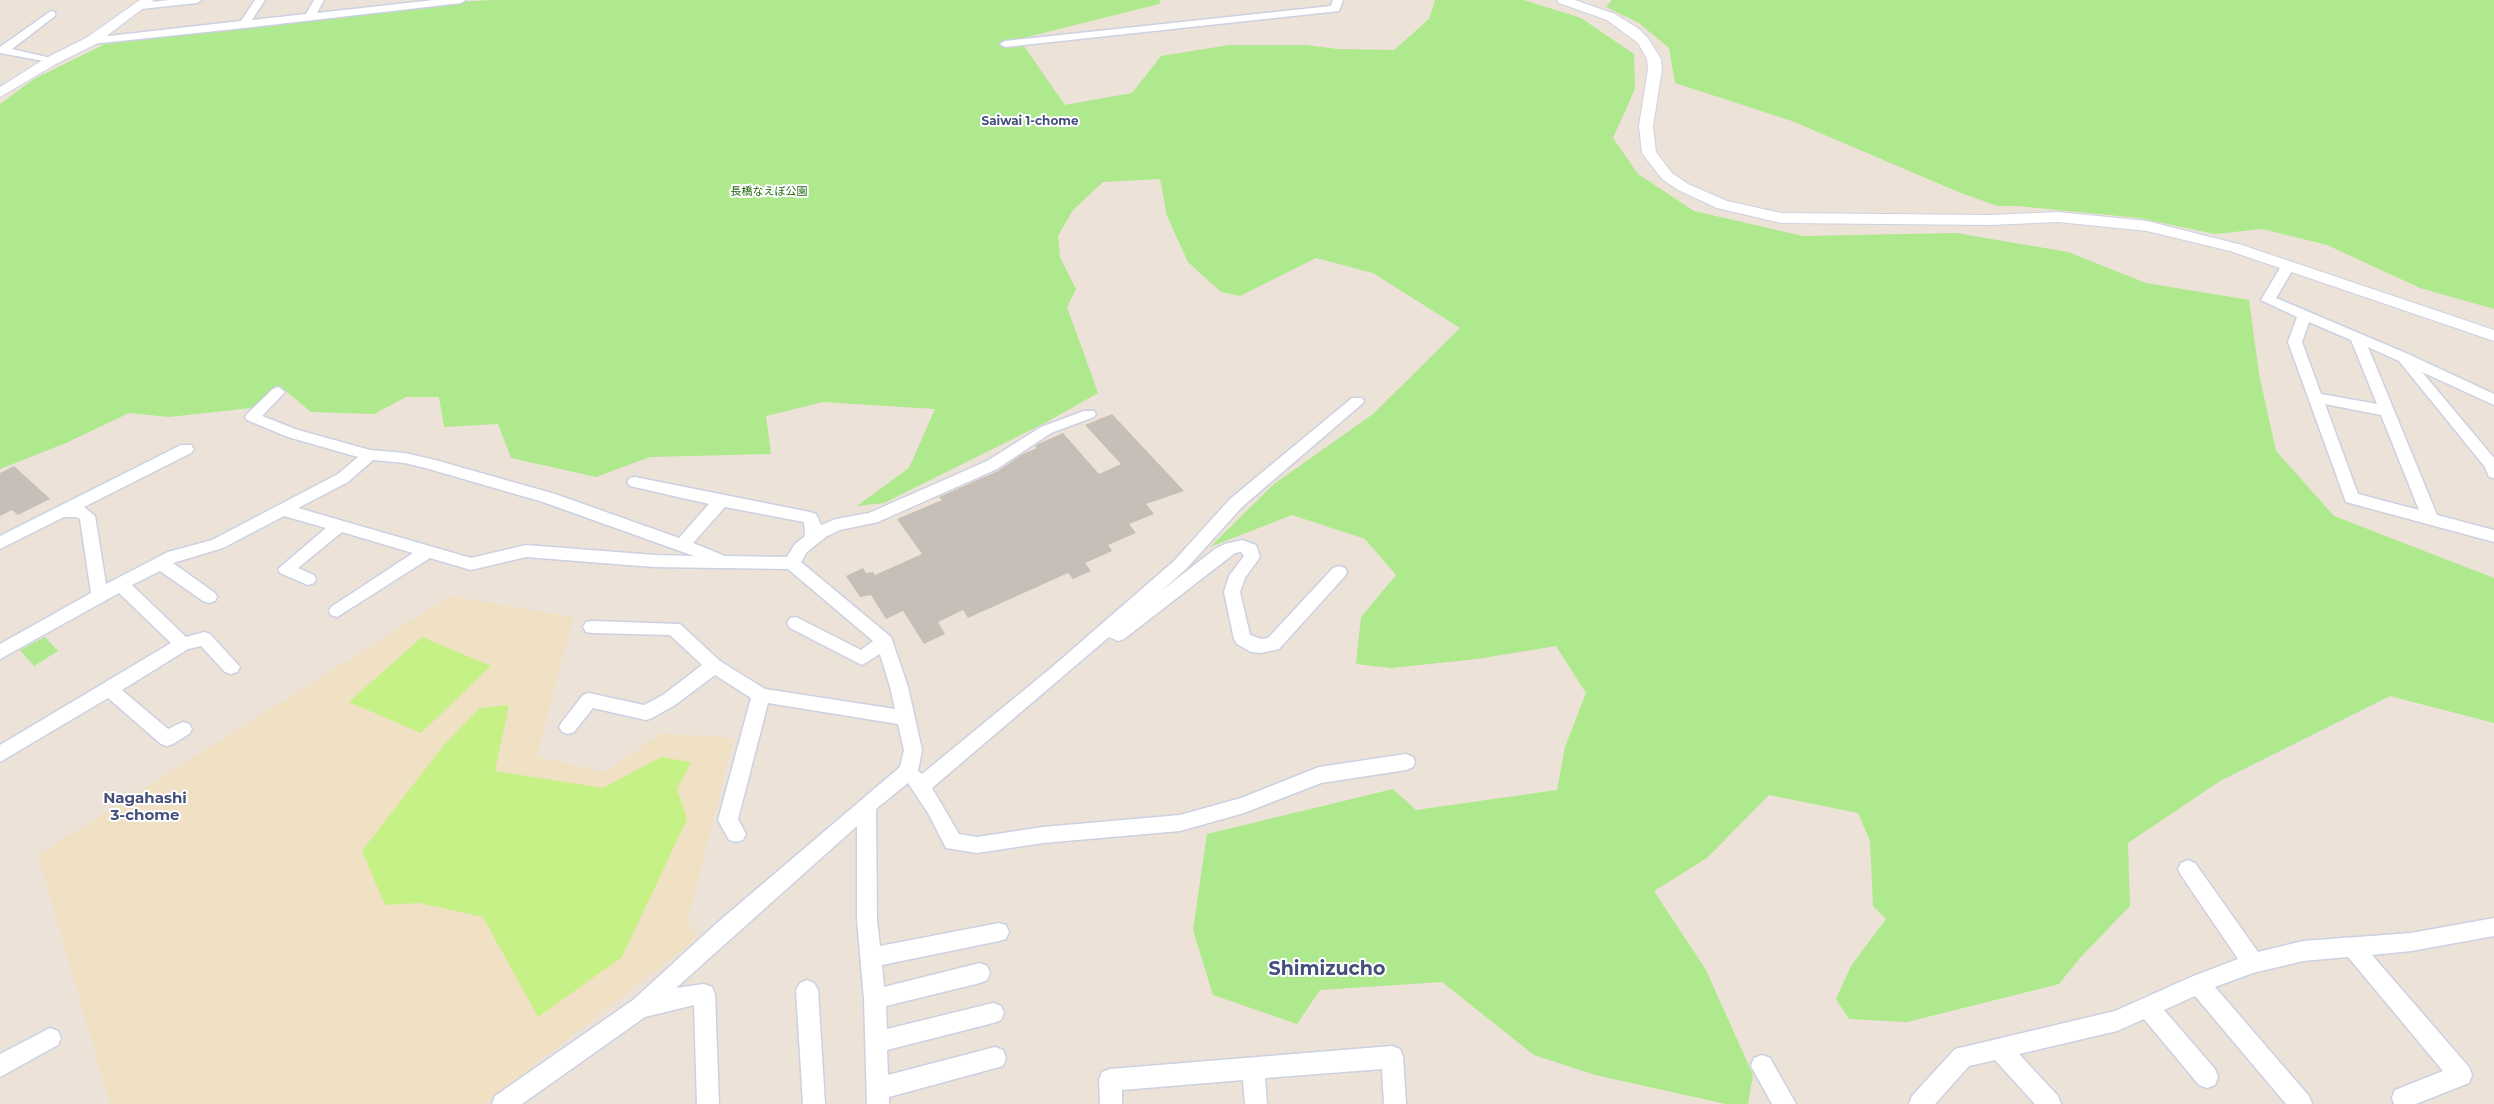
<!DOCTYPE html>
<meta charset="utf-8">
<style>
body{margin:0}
canvas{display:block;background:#ece2d7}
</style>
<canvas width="2494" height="1104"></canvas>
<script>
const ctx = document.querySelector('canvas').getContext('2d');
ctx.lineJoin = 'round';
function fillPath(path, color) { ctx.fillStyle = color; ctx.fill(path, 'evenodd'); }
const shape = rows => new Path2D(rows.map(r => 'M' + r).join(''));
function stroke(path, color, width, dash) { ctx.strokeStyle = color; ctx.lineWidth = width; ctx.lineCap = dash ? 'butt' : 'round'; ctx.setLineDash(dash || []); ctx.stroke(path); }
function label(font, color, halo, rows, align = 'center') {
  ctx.font = font + ' Montserrat,"Noto Sans JP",sans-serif'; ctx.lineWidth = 4; ctx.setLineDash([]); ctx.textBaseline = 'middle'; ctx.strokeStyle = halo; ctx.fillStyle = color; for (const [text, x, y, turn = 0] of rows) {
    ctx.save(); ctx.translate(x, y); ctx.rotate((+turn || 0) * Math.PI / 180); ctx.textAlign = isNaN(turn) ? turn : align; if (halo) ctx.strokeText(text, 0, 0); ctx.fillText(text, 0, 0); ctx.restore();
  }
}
const education = shape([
 [450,596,573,617,537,757,605,772,662,733,734,738,688,920,697,939,484,1104,110,1104,38,855]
]);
const green = shape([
 [491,0,1161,0,1159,4,1019,39,1065,105,1132,93,1161,56,1229,45,1305,45,1338,49,1394,50,1429,19,1435,0,1524,0,1581,18,1634,54,1635,89,1613,138,1638,174,1694,211,1803,236,1956,233,2068,252,2146,283,2249,300,2259,374,2276,451,2334,516,2494,578,2494,723,2390,696,2220,781,2128,843,2130,906,2080,958,2059,984,1907,1022,1849,1019,1836,999,1851,966,1886,919,1873,906,1870,841,1858,813,1769,795,1707,858,1654,891,1706,970,1753,1075,1748,1104,1726,1104,1595,1075,1534,1055,1442,982,1320,990,1297,1024,1213,995,1193,930,1207,834,1393,789,1416,810,1557,790,1565,747,1586,693,1556,646,1477,659,1391,668,1356,664,1361,617,1396,575,1365,539,1292,515,1210,547,1274,484,1373,414,1460,328,1373,273,1316,258,1240,296,1221,292,1188,262,1167,216,1160,179,1103,182,1073,210,1058,236,1060,257,1076,289,1067,307,1098,393,1043,424,884,503,857,506,909,468,935,409,823,402,766,416,771,454,650,457,596,477,511,458,498,424,444,427,439,397,406,397,374,414,311,412,280,386,251,408,169,417,129,413,66,443,0,469,0,104,34,79,105,44,443,3],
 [1612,0,2494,0,2494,309,2420,288,2327,245,2262,229,2215,234,2139,218,2017,206,1997,206,1956,191,1792,121,1675,83,1669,48,1639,23,1606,7],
 [45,637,58,651,34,666,20,650]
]);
const pitch = shape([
 [422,637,491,666,421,733,349,702],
 [509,705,495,771,603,788,661,757,691,762,677,789,687,819,622,957,538,1017,483,917,420,903,385,905,362,851,444,745,480,708]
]);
const building = shape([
 [1112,414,1184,491,1146,504,1154,514,1129,524,1136,533,1108,545,1112,551,1085,563,1091,571,1073,579,1068,573,968,618,963,610,938,622,945,634,924,644,903,611,886,619,871,595,860,597,846,576,863,568,866,573,873,572,875,575,922,554,897,519,942,500,939,497,998,471,1023,454,1037,448,1035,446,1038,444,1063,433,1099,474,1121,464,1085,425],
 [14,466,50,499,18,515,12,510,0,516,0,473]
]);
const minor = shape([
 [169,0,202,0,197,3,141,9,136,6,141,3,169,0],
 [255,0,265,0,252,20,306,14,314,0,324,0,317,13,434,0,466,0,461,3,244,28,91,44,86,41,91,38,241,21,255,0],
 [1333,0,1343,0,1339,11,1005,47,1000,44,1005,41,1331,6,1333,0],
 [51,11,55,12,55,16,12,49,55,59,55,63,0,53,0,47,51,11],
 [2288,262,2295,266,2276,298,2408,354,2494,394,2494,405,2422,372,2494,458,2494,478,2489,477,2485,467,2399,361,2368,347,2437,515,2494,530,2494,542,2346,502,2288,342,2297,317,2261,300,2283,263,2288,262],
 [2309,322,2351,340,2377,404,2321,394,2302,342,2309,322],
 [2325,404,2381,415,2419,510,2358,494,2325,404],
 [278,387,285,392,262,416,298,430,370,450,405,453,435,460,555,494,679,538,709,504,630,486,627,482,630,478,635,477,810,512,816,514,821,525,836,519,869,513,987,461,1041,427,1084,411,1094,411,1096,414,1094,417,1051,433,997,469,878,522,840,530,827,536,807,552,801,562,891,637,908,687,915,718,922,750,918,771,922,774,1051,668,1174,561,1230,499,1352,398,1362,398,1364,401,1362,404,1242,507,1186,569,1161,591,1215,549,1225,544,1242,540,1256,545,1260,557,1245,578,1240,592,1250,635,1261,639,1268,638,1333,568,1339,566,1345,568,1347,572,1345,576,1279,649,1261,653,1251,652,1237,644,1234,639,1224,592,1229,576,1244,556,1241,552,1235,553,1124,639,1118,641,1109,637,932,788,959,834,977,837,1043,827,1180,815,1241,798,1319,767,1406,754,1413,757,1415,762,1413,767,1406,770,1321,783,1244,813,1180,831,1043,843,977,853,946,848,928,813,908,783,876,809,877,920,880,946,999,923,1006,925,1009,932,1006,939,999,941,882,965,884,987,980,963,987,966,990,973,987,980,980,983,886,1006,887,1029,993,1003,1001,1006,1004,1013,1001,1020,993,1023,887,1050,888,1075,995,1047,1003,1050,1006,1058,1003,1066,889,1097,889,1104,867,1104,864,999,857,920,857,826,676,988,704,984,712,987,715,994,719,1104,697,1104,694,1005,645,1017,522,1104,492,1104,495,1096,633,1000,718,922,900,767,904,750,898,724,768,703,738,819,746,834,743,840,736,842,729,840,718,820,751,698,715,675,675,705,652,718,646,720,593,708,574,732,568,734,562,732,559,727,562,722,583,695,589,693,644,705,663,695,702,665,670,635,592,633,586,632,583,627,586,622,592,621,680,624,720,661,765,689,895,709,890,687,880,654,862,665,790,628,787,623,790,618,796,617,861,650,873,641,788,569,654,567,526,557,471,570,430,558,337,617,331,615,329,611,331,607,413,553,342,532,298,568,314,575,316,579,314,583,308,585,280,573,278,569,326,528,284,516,223,548,173,563,215,593,217,597,215,601,209,603,203,601,160,571,132,585,186,637,204,632,210,634,240,667,237,672,231,674,225,672,201,646,188,649,122,690,168,729,183,722,189,724,192,729,189,734,173,744,167,746,161,744,108,698,0,762,0,745,171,643,119,593,0,659,0,644,91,593,80,519,76,517,64,517,0,549,0,536,181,445,191,445,194,449,191,453,84,507,95,516,106,584,168,552,212,540,338,474,358,457,288,437,247,420,245,417,247,414,273,389,278,387],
 [373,460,405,463,429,469,543,502,694,556,654,555,526,545,471,558,298,508,348,482,373,460],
 [725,507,804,522,805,536,795,544,787,557,725,556,693,543,725,507],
 [2188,860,2195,863,2258,952,2303,941,2411,933,2494,918,2494,936,2411,951,2372,955,2469,1067,2472,1075,2469,1083,2416,1104,2394,1104,2392,1098,2395,1090,2443,1071,2348,957,2303,961,2253,973,2215,987,2309,1096,2312,1104,2286,1104,2195,996,2164,1010,2215,1069,2218,1077,2215,1085,2207,1088,2199,1085,2144,1019,2117,1031,2019,1054,2058,1096,2061,1104,2035,1104,1995,1060,1969,1066,1935,1104,1909,1104,1912,1096,1955,1049,2115,1011,2191,977,2238,959,2181,875,2178,869,2181,863,2188,860],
 [807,980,814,983,818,990,825,1104,803,1104,796,990,800,983,807,980],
 [50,1028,58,1031,61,1038,58,1045,0,1077,0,1054,50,1028],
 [1392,1046,1400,1049,1403,1057,1406,1104,1384,1104,1382,1069,1265,1078,1267,1104,1245,1104,1243,1080,1122,1090,1122,1104,1100,1104,1099,1080,1102,1072,1110,1069,1392,1046],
 [1762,1055,1770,1058,1796,1104,1772,1104,1751,1066,1754,1058,1762,1055]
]);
const tertiary = shape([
 [140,0,154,0,96,44,56,64,0,97,0,87,46,58,86,38,140,0],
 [1557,0,1575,0,1615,14,1639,29,1648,38,1661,59,1662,69,1653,126,1656,152,1672,173,1688,184,1727,201,1781,213,1990,215,2058,212,2147,221,2242,245,2494,330,2494,341,2230,251,2147,231,2058,222,1990,225,1781,223,1717,208,1678,190,1662,179,1642,153,1639,126,1648,69,1647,59,1638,43,1607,20,1559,3,1557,0]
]);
const farParknames = [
 ["長橋なえぼ公園",769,192]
];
const farNeighbourhoodnames = [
 ["Saiwai 1-chome",1030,121]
];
const neighbourhoodNames = [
 ["Nagahashi",145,799],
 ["3-chome",145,816]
];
const nearQuarternames = [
 ["Shimizucho",1327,969]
];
fillPath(education, '#f0e0c4');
fillPath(green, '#aee98d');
fillPath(pitch, '#c6f187');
fillPath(building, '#c6bfb7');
stroke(minor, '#ccd1e2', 3);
stroke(tertiary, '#ccd1e2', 2);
fillPath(minor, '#fff');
fillPath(tertiary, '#fff');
label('11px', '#266912', '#fff', farParknames);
label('bold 12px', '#444f7b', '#fff', farNeighbourhoodnames);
label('bold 15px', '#444f7b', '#fff', neighbourhoodNames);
label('bold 19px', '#444f7b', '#fff', nearQuarternames);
</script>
